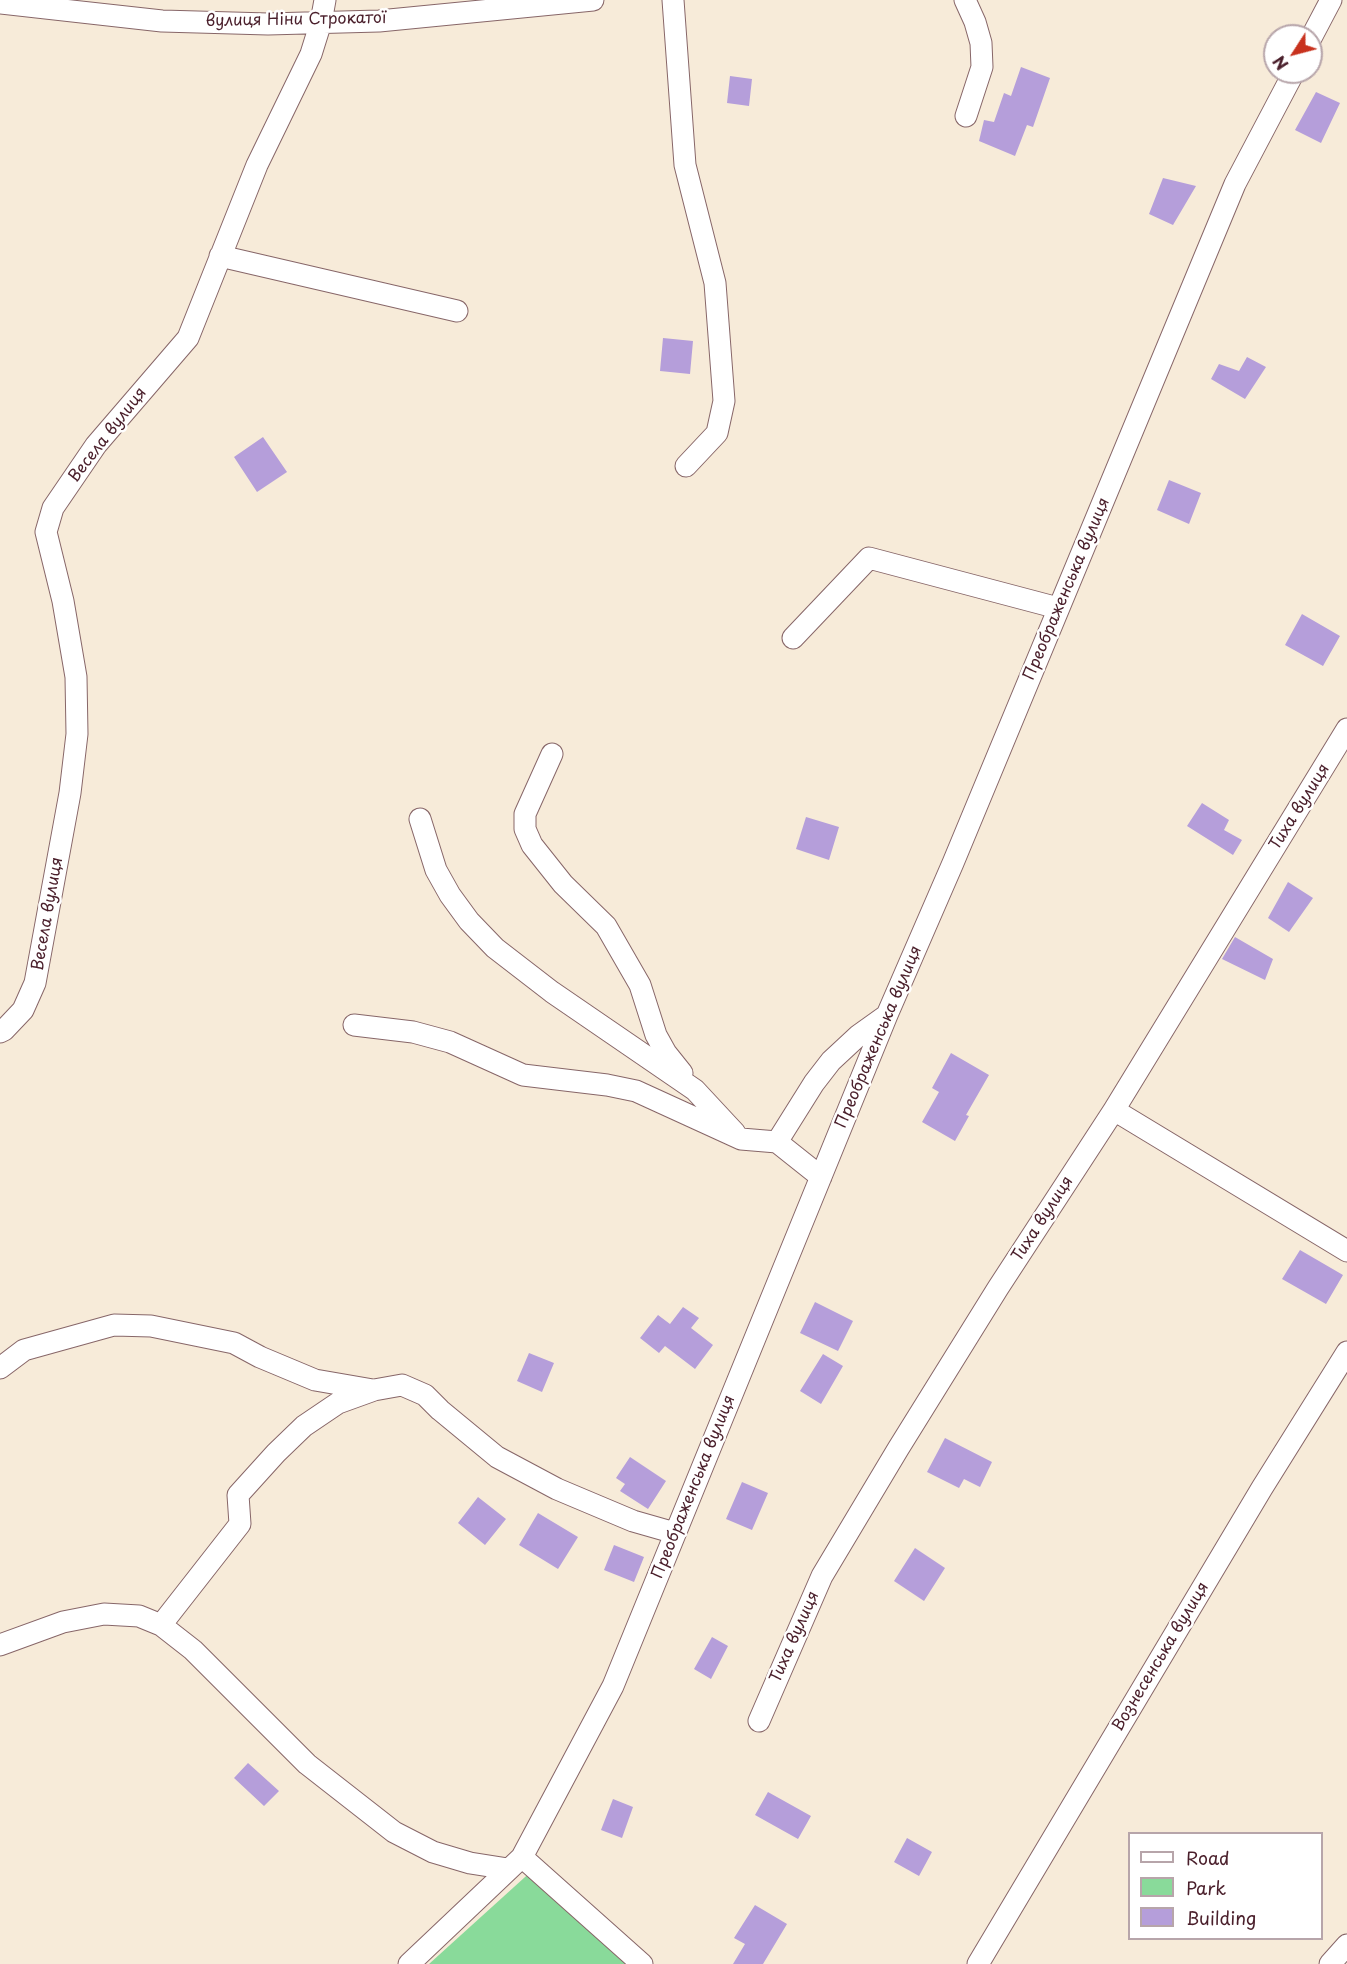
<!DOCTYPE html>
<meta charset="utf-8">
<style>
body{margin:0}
#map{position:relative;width:1347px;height:1964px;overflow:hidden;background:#f7ebd9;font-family:"Playpen Sans",sans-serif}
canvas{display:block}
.legend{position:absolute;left:1128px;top:1832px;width:195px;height:108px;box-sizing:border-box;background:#fff;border:2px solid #b7a5aa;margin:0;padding:8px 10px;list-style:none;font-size:18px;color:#4a1f2b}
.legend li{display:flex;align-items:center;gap:12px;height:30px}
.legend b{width:30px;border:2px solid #b7a5aa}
.north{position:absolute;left:1263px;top:24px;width:60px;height:60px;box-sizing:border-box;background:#fff;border:2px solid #b7a5aa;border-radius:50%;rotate:234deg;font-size:16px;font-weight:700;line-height:24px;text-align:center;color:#4a1f2b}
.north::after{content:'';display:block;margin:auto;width:21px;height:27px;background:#c8321e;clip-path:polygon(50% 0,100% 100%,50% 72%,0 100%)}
</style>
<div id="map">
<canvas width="1347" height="1964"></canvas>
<ul class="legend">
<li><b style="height:8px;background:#fff"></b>Road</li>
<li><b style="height:16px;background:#89da9a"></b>Park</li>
<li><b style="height:16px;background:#b59eda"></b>Building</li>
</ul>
<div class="north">N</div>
</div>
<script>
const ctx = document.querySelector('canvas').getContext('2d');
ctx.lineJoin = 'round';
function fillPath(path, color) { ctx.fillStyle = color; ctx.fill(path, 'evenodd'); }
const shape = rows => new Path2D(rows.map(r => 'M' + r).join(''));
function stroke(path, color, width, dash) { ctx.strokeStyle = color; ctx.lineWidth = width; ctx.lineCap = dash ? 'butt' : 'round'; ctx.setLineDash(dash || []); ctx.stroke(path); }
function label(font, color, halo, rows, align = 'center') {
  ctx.font = font + ' "Playpen Sans",sans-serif'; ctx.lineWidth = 5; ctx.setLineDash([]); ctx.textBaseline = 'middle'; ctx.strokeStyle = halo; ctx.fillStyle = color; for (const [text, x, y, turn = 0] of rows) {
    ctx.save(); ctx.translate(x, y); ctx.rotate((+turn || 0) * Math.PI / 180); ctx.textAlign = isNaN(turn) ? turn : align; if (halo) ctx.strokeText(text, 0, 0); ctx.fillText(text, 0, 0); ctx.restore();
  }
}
const green = shape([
 [535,1868,640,1964,429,1964]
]);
const building = shape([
 [1021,67,1050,78,1033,127,1027,125,1015,156,979,141,984,120,994,122,1004,93,1011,96],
 [730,76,752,79,749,106,727,103],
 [1316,92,1340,103,1321,143,1295,130],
 [1163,178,1196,186,1173,225,1149,214],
 [663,338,693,341,690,374,660,371],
 [1247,357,1266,367,1245,399,1211,379,1219,364,1239,371],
 [263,437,287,472,257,492,234,457],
 [1169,480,1201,493,1189,524,1157,510],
 [1302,614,1340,636,1323,666,1285,645],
 [1202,803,1229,820,1224,830,1242,840,1233,855,1187,826],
 [806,817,839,827,829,860,796,849],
 [1288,882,1313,898,1289,932,1268,918],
 [1235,937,1273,959,1265,980,1222,959],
 [951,1053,989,1075,966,1115,969,1116,955,1141,922,1122,939,1092,932,1088],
 [1300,1250,1343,1275,1326,1304,1282,1279],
 [815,1302,853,1321,838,1351,800,1333],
 [683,1307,699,1318,691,1328,713,1345,695,1369,665,1346,659,1353,640,1338,658,1315,670,1324],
 [529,1353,554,1363,542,1392,517,1381],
 [823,1354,843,1366,821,1404,800,1391],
 [945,1438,992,1462,980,1487,964,1479,959,1488,927,1472],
 [630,1457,666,1481,648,1509,620,1491,625,1484,616,1478],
 [742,1482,768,1493,752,1530,726,1519],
 [478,1497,506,1519,485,1545,458,1523],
 [538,1513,578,1537,558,1569,519,1545],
 [614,1545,644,1557,634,1582,604,1570],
 [915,1548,945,1568,924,1601,894,1581],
 [712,1637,728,1646,711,1679,694,1669],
 [248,1763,279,1791,264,1806,234,1778],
 [768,1792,811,1816,798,1839,755,1815],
 [613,1799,633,1807,622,1838,601,1830],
 [907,1838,932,1852,919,1876,894,1862],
 [755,1905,787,1924,763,1964,733,1964,745,1944,734,1938]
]);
const minor = shape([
 [673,0,685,165,715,283,724,401,717,433,686,466],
 [965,0,975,22,981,43,982,67,966,116],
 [0,3,162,21,268,24,379,21,593,0],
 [1311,38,1331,0],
 [220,256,457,311],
 [793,638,869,558,1058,608],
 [552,754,525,814,525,829,532,845,563,884,606,926,640,985,656,1035,666,1053,682,1073],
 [420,819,436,870,450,895,469,921,495,948,552,992,695,1090,735,1133],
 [354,1025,413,1032,450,1042,523,1075,607,1085,636,1091,741,1139,777,1142,821,1177],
 [0,1032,4,1030,23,1010,35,983,70,793,77,734,76,677,63,601,46,532,53,508,96,445,188,338,257,165,311,54,321,22,325,0],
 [1114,1110,1347,1251],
 [777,1142,814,1083,831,1061,859,1035,887,1015],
 [0,1368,24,1350,114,1325,151,1326,234,1343,260,1357,315,1380,373,1390],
 [161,1625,240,1524,238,1495,276,1453,304,1426,338,1403,374,1390,402,1385,425,1395,440,1410,497,1457,557,1489,633,1521,675,1533],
 [0,1645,63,1622,104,1614,139,1616,161,1625,193,1650,307,1764,394,1832,433,1852,470,1863,508,1869],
 [759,1721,822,1576,898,1449,998,1288,1114,1110,1347,729],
 [522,1857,642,1964],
 [409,1964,522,1857,613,1686,887,1015,953,863,1235,184,1294,72],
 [978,1964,1262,1488,1347,1352],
 [1330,1964,1347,1945]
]);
const streetNames = [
 ["вулиця Ніни Строкатої",296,20,-1],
 ["Весела вулиця",108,435,-52],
 ["Преображенська вулиця",1067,589,-67],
 ["Тиха вулиця",1300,807,-58],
 ["Весела вулиця",48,914,-80],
 ["Преображенська вулиця",879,1037,-67],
 ["Тиха вулиця",1043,1219,-57],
 ["Преображенська вулиця",694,1487,-68],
 ["Тиха вулиця",795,1637,-66],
 ["Вознесенська вулиця",1161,1657,-59]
];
fillPath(green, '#89da9a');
fillPath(building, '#b59eda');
stroke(minor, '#876668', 23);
stroke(minor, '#fff', 21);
label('16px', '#4a1f2b', '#fff', streetNames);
</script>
